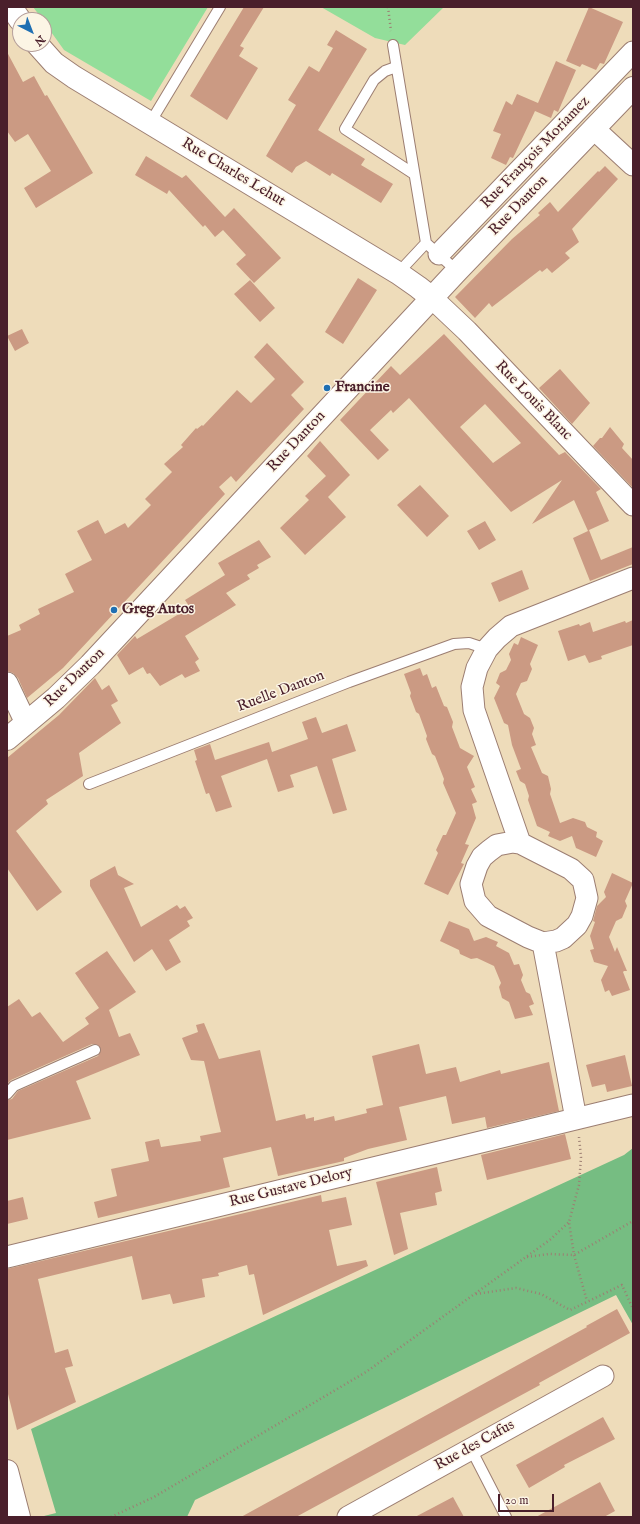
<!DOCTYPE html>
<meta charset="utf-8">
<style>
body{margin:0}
#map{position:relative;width:640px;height:1524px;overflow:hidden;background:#eedcba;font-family:"IM FELL English",serif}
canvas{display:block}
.frame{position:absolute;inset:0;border:8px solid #4a1f2b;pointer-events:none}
.north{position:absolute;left:12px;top:12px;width:40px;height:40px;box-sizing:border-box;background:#fcf5e5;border:1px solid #b59f9b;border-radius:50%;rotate:138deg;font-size:11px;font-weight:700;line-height:16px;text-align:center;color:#4a1f2b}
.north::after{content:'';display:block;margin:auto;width:14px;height:18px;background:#1f6fb2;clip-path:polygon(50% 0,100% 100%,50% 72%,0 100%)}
.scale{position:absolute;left:498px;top:1494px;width:56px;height:18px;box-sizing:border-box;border:2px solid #4a1f2b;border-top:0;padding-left:5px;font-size:12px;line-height:14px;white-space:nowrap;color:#4a1f2b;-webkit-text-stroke:3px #fcf5e5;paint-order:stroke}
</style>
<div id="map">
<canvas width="640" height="1524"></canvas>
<div class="frame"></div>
<div class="north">N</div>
<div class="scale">20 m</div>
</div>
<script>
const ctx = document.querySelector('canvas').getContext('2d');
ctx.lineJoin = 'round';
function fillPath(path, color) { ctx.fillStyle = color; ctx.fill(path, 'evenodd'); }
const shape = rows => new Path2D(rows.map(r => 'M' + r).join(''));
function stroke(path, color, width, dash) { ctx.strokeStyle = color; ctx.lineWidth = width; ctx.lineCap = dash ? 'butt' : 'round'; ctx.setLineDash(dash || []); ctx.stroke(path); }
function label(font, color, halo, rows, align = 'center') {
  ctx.font = font + ' "IM FELL English",serif'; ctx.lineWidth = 3; ctx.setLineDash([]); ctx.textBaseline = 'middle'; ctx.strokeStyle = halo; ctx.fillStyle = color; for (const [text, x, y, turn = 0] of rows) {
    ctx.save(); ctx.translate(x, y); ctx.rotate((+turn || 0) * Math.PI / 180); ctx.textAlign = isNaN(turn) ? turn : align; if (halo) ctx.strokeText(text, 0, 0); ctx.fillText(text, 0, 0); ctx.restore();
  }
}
const green = shape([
 [33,7,208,7,151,101,64,50,44,22,44,20,43,20],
 [321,7,444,7,405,45,375,38]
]);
const forest = shape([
 [633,1148,633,1325,616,1295,195,1500,187,1517,44,1517,44,1516,56,1513,31,1429,624,1155]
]);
const building = shape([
 [244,7,264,7,240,46,244,48,239,56,258,68,227,120,190,96],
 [589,7,623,22,604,64,600,63,596,70,582,64,580,67,566,61],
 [336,30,367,49,318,130,365,159,361,165,393,184,381,203,332,173,330,176,306,161,296,167,292,173,266,156,296,105,288,100,309,66,319,72,333,48,327,45],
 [7,52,23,82,34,76,45,96,47,95,93,173,36,208,24,188,51,171,28,134,15,142,7,131],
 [556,61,576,70,558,112,554,110,551,118,535,111,513,158,510,157,506,165,491,158,501,134,493,131,506,101,512,105,517,94,538,103],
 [146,156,182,178,186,175,225,217,234,208,281,258,254,283,236,264,246,255,223,230,215,237,205,225,203,227,169,190,167,194,135,175],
 [605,166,618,179,572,229,579,242,565,253,570,258,552,273,547,268,542,272,540,270,492,307,489,303,475,318,455,297,512,239,540,215,538,213,550,202,558,212,598,171,599,172],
 [358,278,377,290,343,344,325,332],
 [250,280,275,308,260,322,234,294],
 [22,329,29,343,15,351,7,336],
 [444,334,559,455,565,452,601,489,596,492,609,521,589,530,601,560,633,547,633,564,590,581,573,538,588,531,574,500,532,524,562,480,511,512,409,398,393,413,391,410,370,430,389,450,378,460,340,420,391,366,400,375],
 [485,404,521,443,493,463,460,427],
 [267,343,304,382,291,395,304,409,236,482,231,476,219,487,225,494,63,668,27,698,18,678,13,673,7,671,7,636,21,630,19,625,40,614,38,609,74,592,65,574,92,560,77,531,98,520,105,534,125,523,128,528,151,505,145,499,172,472,164,464,183,447,181,445,196,428,197,429,202,425,203,426,237,390,251,403,275,379,254,357],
 [560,369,590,403,572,424,539,388],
 [610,427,624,444,622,448,633,460,633,488,593,446,600,438,602,438],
 [320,441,350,475,328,497,346,517,305,555,280,528,309,500,305,496,326,476,307,456],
 [420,485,449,516,427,537,397,505],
 [485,521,496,540,479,550,467,531],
 [259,540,271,557,257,565,259,568,247,575,250,579,226,593,236,605,185,636,199,659,195,662,200,671,185,678,182,674,160,686,150,673,147,674,143,667,129,675,117,655,135,636,137,639,184,611,183,610,189,606,185,600,225,575,218,563],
 [522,570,529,589,499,602,491,583],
 [633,620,633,645,601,656,602,659,589,663,585,655,568,661,558,631,579,624,580,626,590,622,593,632,625,621,626,623],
 [521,637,538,645,530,664,532,669,527,681,521,683,516,694,524,714,530,718,534,728,532,734,536,745,531,747,542,773,548,776,551,789,550,794,560,823,573,818,585,822,587,827,597,832,596,837,603,841,596,857,576,848,572,836,560,841,548,836,550,832,537,826,528,800,529,796,525,784,520,781,516,771,521,769,512,745,508,725,504,723,494,698,500,686,496,683,500,673,506,670,511,660,509,654,514,643,518,645],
 [420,668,423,676,427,674,432,688,436,686,444,706,447,707,453,722,452,727,460,748,474,756,467,767,475,787,471,789,477,802,472,804,476,818,465,844,469,845,461,863,464,864,448,895,424,884,438,853,436,850,443,835,446,835,456,813,443,783,444,779,435,756,432,754,426,739,427,736,419,714,416,712,410,696,411,693,404,674],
 [95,678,102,690,109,685,118,701,111,705,121,723,79,753,83,776,46,800,48,804,16,831,62,892,37,911,7,868,7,758,59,715],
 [316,717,322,733,347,724,356,751,332,759,347,810,333,814,317,766,290,775,294,787,278,792,267,759,221,776,232,807,216,812,209,793,206,794,195,761,197,760,194,750,210,744,215,760,269,742,272,752,308,739,302,722],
 [115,866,118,875,134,884,124,888,141,927,177,905,180,909,185,906,193,918,187,921,190,926,169,940,181,962,166,971,152,949,134,962,90,886,90,880],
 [612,873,633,883,625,901,627,906,622,918,616,921,609,937,615,952,617,947,627,971,624,971,623,972,630,990,612,996,609,990,605,992,601,980,608,966,594,962,590,950,594,949,590,936,595,922,593,921,597,906,606,897,604,892],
 [449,921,469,929,474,941,486,937,498,942,496,946,509,953,514,965,519,964,523,975,521,980,526,992,530,994,534,1004,529,1006,533,1015,515,1019,509,1002,502,998,499,987,501,983,494,966,477,958,471,959,460,954,459,950,440,941],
 [107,951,136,992,109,1010,119,1037,130,1033,140,1055,76,1081,91,1119,7,1140,7,1100,12,1099,18,1091,98,1056,101,1050,98,1045,92,1044,11,1080,7,1084,7,1007,19,999,32,1017,40,1012,63,1042,89,1024,85,1018,99,1008,75,973],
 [204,1023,219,1059,260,1050,276,1121,305,1114,306,1119,314,1117,314,1121,334,1116,335,1121,367,1113,366,1109,383,1105,372,1056,419,1044,426,1074,456,1067,460,1082,500,1070,501,1074,549,1062,559,1111,487,1128,485,1117,452,1124,446,1096,399,1107,407,1140,368,1149,344,1158,344,1161,278,1176,271,1147,223,1158,230,1187,98,1218,94,1202,117,1196,111,1169,149,1161,145,1142,159,1139,161,1147,201,1141,200,1136,221,1132,204,1061,191,1060,182,1038,198,1032,196,1025],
 [625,1055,632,1086,607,1092,605,1084,592,1087,586,1065],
 [565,1134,571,1159,487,1180,481,1155],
 [437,1167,442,1191,435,1193,437,1205,400,1213,408,1249,394,1255,376,1182],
 [321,1195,322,1202,346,1197,352,1225,329,1230,337,1266,366,1260,368,1266,263,1315,254,1274,249,1275,247,1265,218,1273,219,1276,202,1279,205,1297,173,1304,170,1294,142,1300,132,1256,38,1279,55,1353,68,1349,73,1366,65,1368,76,1402,17,1430,7,1390,7,1269],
 [23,1197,28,1219,7,1224,7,1201],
 [617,1309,630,1333,539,1383,540,1385,296,1517,241,1517,587,1327,586,1326],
 [603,1417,615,1439,564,1465,565,1467,529,1488,516,1465],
 [600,1482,615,1511,604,1517,536,1517],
 [453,1497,464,1517,415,1517]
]);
const path = shape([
 [388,7,391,31],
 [579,1137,581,1157,579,1185,569,1222,574,1255,587,1301],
 [527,1257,549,1254,574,1255,633,1221],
 [476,1294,516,1288,541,1294,570,1310,622,1285,633,1309],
 [111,1517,154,1497,366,1372,551,1239,569,1222]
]);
const service = shape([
 [393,45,426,243],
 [396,67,385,71,374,80,345,129,414,174],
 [150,123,220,7],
 [398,273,426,243,457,271],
 [89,784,349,682,454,644,469,643,487,649],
 [7,1094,14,1086,95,1050],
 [471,1449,506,1517]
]);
const minor = shape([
 [594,129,633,165],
 [439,254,633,52],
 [432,298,467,331,633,505],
 [7,683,26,723],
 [513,842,520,843,571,869,583,880,587,898,582,916,577,925,563,938,556,941,543,943,528,937,488,916,475,901,471,884,477,866,482,857,489,851,497,845,513,842],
 [520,843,474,710,472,687,477,668,487,649,497,638,511,626,633,578],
 [543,943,576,1119],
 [7,1257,633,1105],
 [348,1517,603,1376]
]);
const tertiary = shape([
 [11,7,20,20],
 [37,44,54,63,74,77,398,273,418,287,432,298],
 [7,739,56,698,90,665,457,271,633,88],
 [7,1471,19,1517]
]);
const markers = [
 [327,388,4,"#1f6fb2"],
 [114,610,4,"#1f6fb2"]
];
const streetNames = [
 ["Rue François Moriamez",536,153,-46],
 ["Rue Charles Lehut",233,173,31],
 ["Rue Danton",519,206,-46],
 ["Rue Louis Blanc",533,401,46],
 ["Rue Danton",297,442,-47],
 ["Rue Danton",75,678,-44],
 ["Ruelle Danton",281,692,-21],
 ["Rue Gustave Delory",291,1188,-14],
 ["Rue des Cafus",475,1446,-29]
];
const poiNames = [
 ["Francine",335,388],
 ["Greg Autos",122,610]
];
fillPath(green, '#93de9a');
fillPath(forest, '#76bd82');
fillPath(building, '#cb9a83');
stroke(service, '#9c7e72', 12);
stroke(minor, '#9c7e72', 23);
stroke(tertiary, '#9c7e72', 24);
stroke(path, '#9c7e72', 2.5, [1, 3]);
stroke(service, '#fff', 10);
stroke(minor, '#fff', 21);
stroke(tertiary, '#fff', 22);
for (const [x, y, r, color] of markers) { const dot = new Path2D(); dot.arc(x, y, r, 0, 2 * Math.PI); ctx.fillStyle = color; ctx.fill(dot); stroke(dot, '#fcf5e5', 1.5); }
label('15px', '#4a1f2b', '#fcf5e5', streetNames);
label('bold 15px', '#4a1f2b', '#fcf5e5', poiNames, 'left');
</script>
